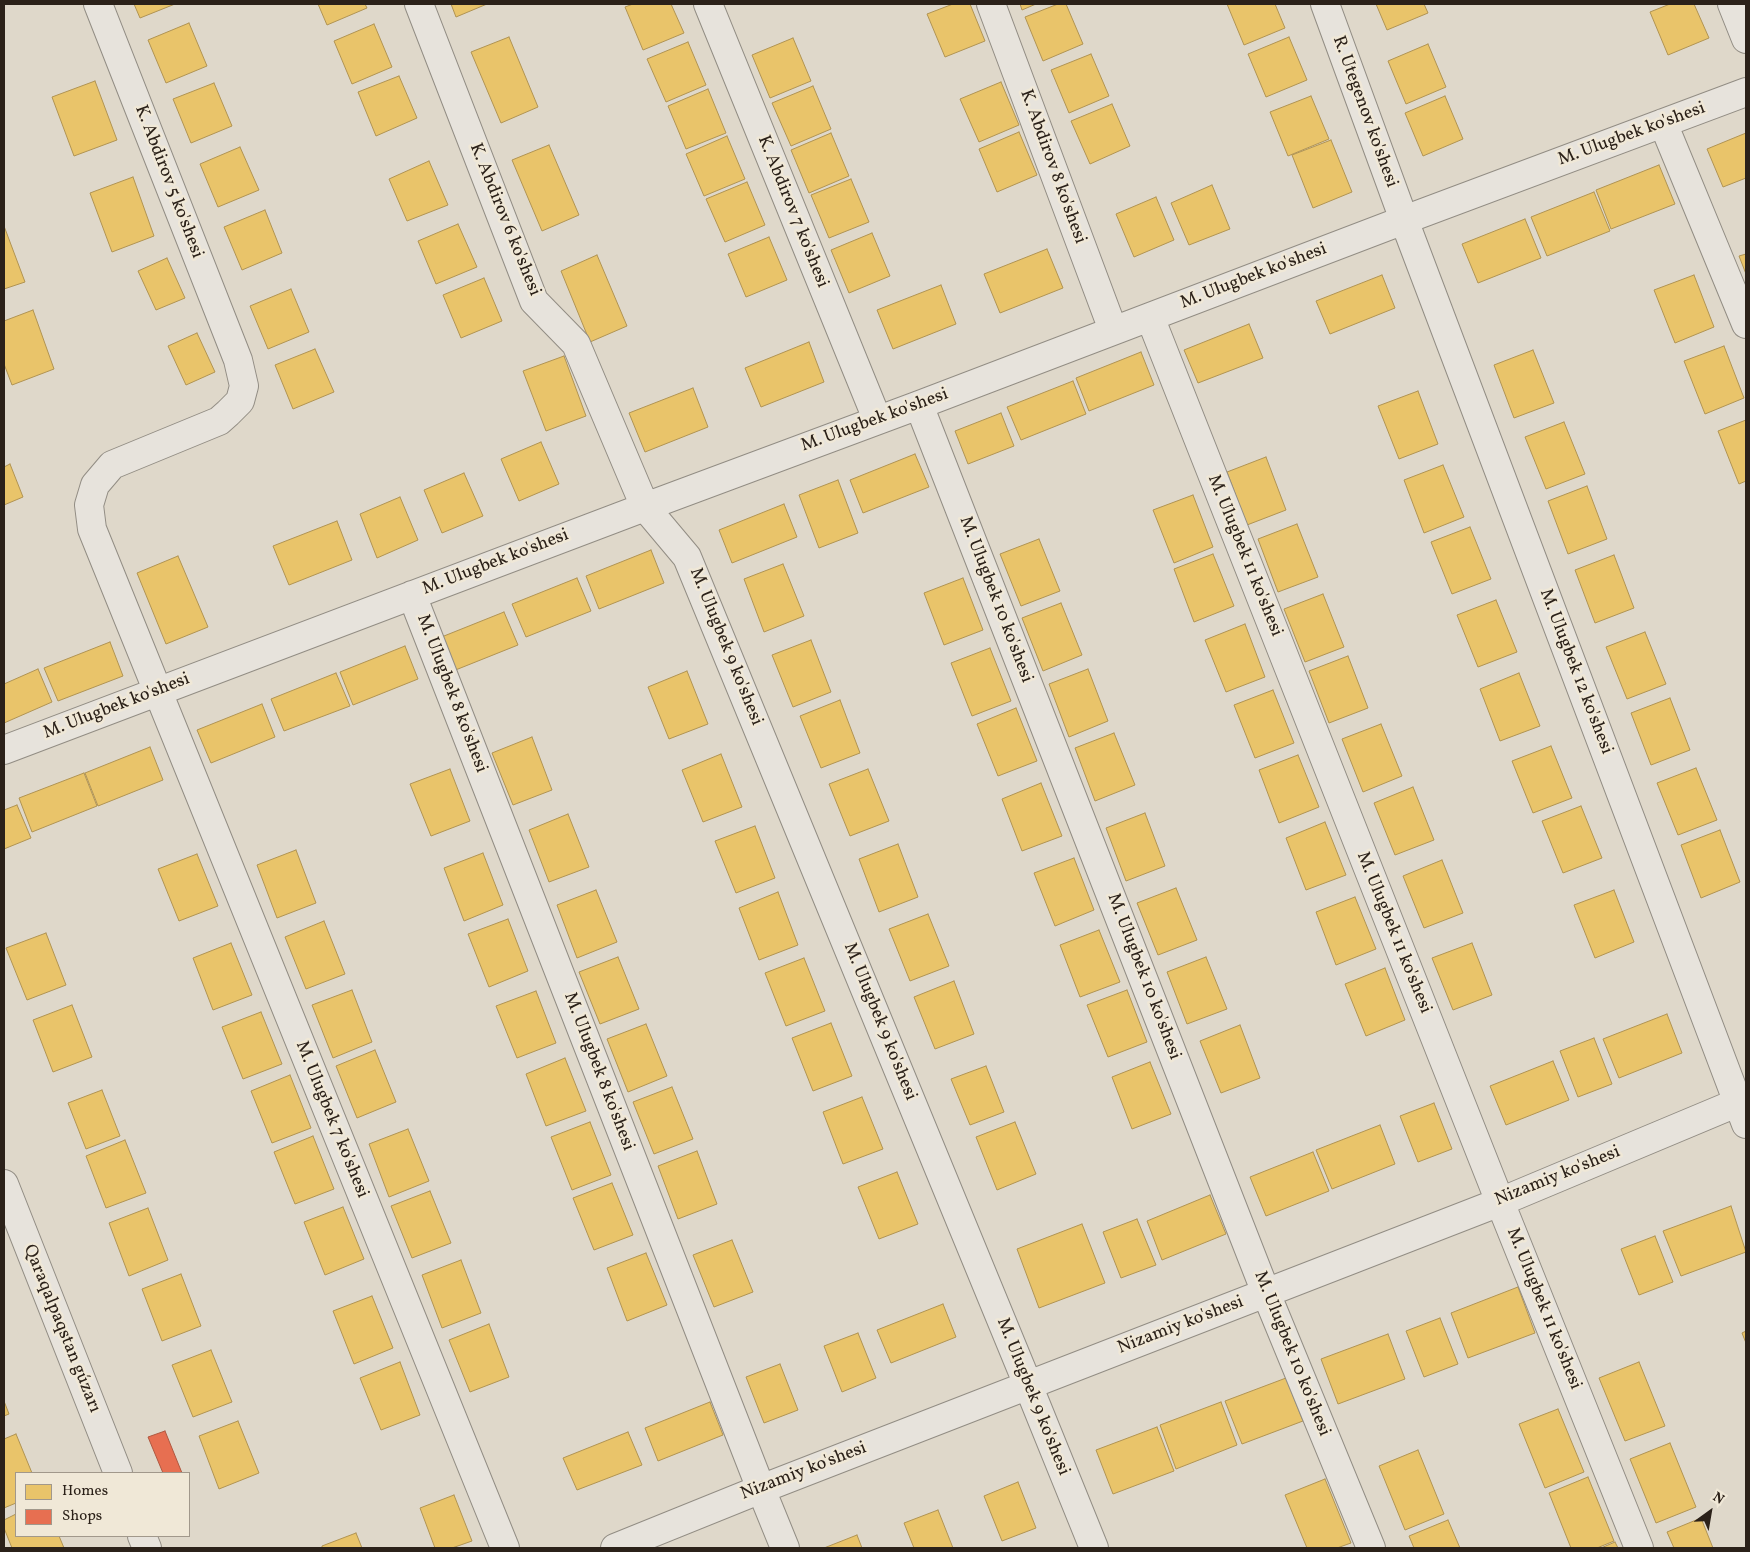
<!DOCTYPE html>
<meta charset="utf-8">
<style>
body{margin:0}
#map{position:relative;width:1750px;height:1552px;overflow:hidden;background:#dfd8ca;font-family:Vollkorn,serif}
canvas{display:block}
.frame{position:absolute;inset:0;border:5px solid #2b2119;pointer-events:none}
.legend{position:absolute;left:15px;top:1472px;width:175px;height:65px;box-sizing:border-box;background:#f0e8d7;border:1px solid #a1988b;margin:0;padding:6px 9px;list-style:none;font-size:15px;color:#2b2119}
.legend li{display:flex;align-items:center;gap:10px;height:25px}
.legend b{width:25px;border:1px solid #a1988b}
.north{position:absolute;left:1685px;top:1487px;width:50px;height:50px;-webkit-text-stroke:4px #f0e8d7;paint-order:stroke;rotate:32deg;font-size:14px;font-weight:700;line-height:20px;text-align:center;color:#2b2119}
.north::after{content:'';display:block;margin:auto;width:18px;height:22px;background:#2b2119;clip-path:polygon(50% 0,100% 100%,50% 72%,0 100%)}
</style>
<div id="map">
<canvas width="1750" height="1552"></canvas>
<div class="frame"></div>
<ul class="legend">
<li><b style="height:14px;background:#e9c46a"></b>Homes</li>
<li><b style="height:14px;background:#e76f51"></b>Shops</li>
</ul>
<div class="north">N</div>
</div>
<script>
const ctx = document.querySelector('canvas').getContext('2d');
ctx.lineJoin = 'round';
function fillPath(path, color) { ctx.fillStyle = color; ctx.fill(path, 'evenodd'); }
const shape = rows => new Path2D(rows.map(r => 'M' + r).join(''));
function stroke(path, color, width, dash) { ctx.strokeStyle = color; ctx.lineWidth = width; ctx.lineCap = dash ? 'butt' : 'round'; ctx.setLineDash(dash || []); ctx.stroke(path); }
function label(font, color, halo, rows, align = 'center') {
  ctx.font = font + ' Vollkorn,serif'; ctx.lineWidth = 5; ctx.setLineDash([]); ctx.textBaseline = 'middle'; ctx.strokeStyle = halo; ctx.fillStyle = color; for (const [text, x, y, turn = 0] of rows) {
    ctx.save(); ctx.translate(x, y); ctx.rotate((+turn || 0) * Math.PI / 180); ctx.textAlign = isNaN(turn) ? turn : align; if (halo) ctx.strokeText(text, 0, 0); ctx.fillText(text, 0, 0); ctx.restore();
  }
}
const homes = shape([
 [134,4,175,4,140,18,134,4],
 [318,4,365,4,367,8,327,25,318,4],
 [451,4,487,4,456,17,451,4],
 [633,4,671,4,684,33,643,50,625,7,633,4],
 [953,4,970,4,985,41,945,57,927,14,953,4],
 [1020,4,1036,4,1022,10,1020,4],
 [1058,4,1066,4,1083,44,1043,61,1025,17,1058,4],
 [1227,4,1275,4,1285,28,1244,45,1227,4],
 [1376,4,1424,4,1428,13,1387,30,1376,4],
 [1670,4,1694,4,1709,38,1668,55,1650,12,1670,4],
 [189,23,207,66,166,83,148,40,189,23],
 [374,24,392,67,352,84,334,41,374,24],
 [509,37,538,107,501,123,471,52,509,37],
 [1289,37,1307,80,1266,97,1248,54,1289,37],
 [793,38,811,81,770,98,752,55,793,38],
 [688,42,706,85,666,102,647,59,688,42],
 [1428,44,1446,87,1406,104,1388,61,1428,44],
 [1091,54,1109,96,1069,113,1051,70,1091,54],
 [399,76,417,118,376,136,358,92,399,76],
 [95,81,117,140,74,156,52,97,95,81],
 [1001,82,1019,125,979,142,960,99,1001,82],
 [214,83,232,126,191,143,173,99,214,83],
 [813,86,831,129,791,146,772,103,813,86],
 [708,89,726,133,686,149,668,106,708,89],
 [1311,96,1329,139,1288,156,1270,112,1311,96],
 [1445,96,1463,139,1423,156,1405,113,1445,96],
 [1112,104,1130,146,1090,164,1071,121,1112,104],
 [1019,132,1037,175,997,192,979,149,1019,132],
 [831,133,849,176,809,193,791,150,831,133],
 [1746,133,1746,178,1723,187,1707,149,1746,133],
 [727,136,745,179,704,196,686,154,727,136],
 [1331,140,1352,192,1313,208,1292,155,1331,140],
 [549,145,579,215,542,231,512,160,549,145],
 [240,147,259,190,218,207,200,164,240,147],
 [429,161,448,205,407,221,389,179,429,161],
 [1659,165,1675,204,1611,229,1596,190,1659,165],
 [133,177,154,236,112,252,90,193,133,177],
 [851,179,869,222,829,238,811,195,851,179],
 [747,182,765,225,725,242,706,199,747,182],
 [1212,185,1230,229,1189,245,1171,203,1212,185],
 [1594,192,1610,231,1547,256,1531,217,1594,192],
 [1156,197,1174,240,1134,257,1116,214,1156,197],
 [265,210,282,253,242,270,224,227,265,210],
 [1525,219,1541,258,1478,283,1462,244,1525,219],
 [458,224,477,267,436,284,418,241,458,224],
 [4,226,25,282,4,289,4,226],
 [872,233,890,276,849,293,831,250,872,233],
 [769,237,787,280,746,297,728,254,769,237],
 [1047,249,1063,288,1000,313,984,274,1047,249],
 [1746,254,1746,274,1739,256,1746,254],
 [597,255,627,326,590,342,561,271,597,255],
 [167,258,185,298,156,310,138,271,167,258],
 [1382,275,1395,308,1330,334,1316,301,1382,275],
 [1694,275,1714,327,1675,343,1654,290,1694,275],
 [484,278,502,321,461,338,443,295,484,278],
 [941,285,956,324,893,349,877,310,941,285],
 [291,289,309,332,268,349,250,306,291,289],
 [33,310,54,369,12,385,4,364,4,321,33,310],
 [1249,324,1263,358,1198,383,1184,350,1249,324],
 [197,333,215,372,186,385,168,346,197,333],
 [809,342,824,382,761,407,745,368,809,342],
 [1724,346,1744,398,1705,414,1684,361,1724,346],
 [315,349,334,392,293,409,275,365,315,349],
 [1533,350,1554,403,1514,418,1494,365,1533,350],
 [1141,352,1154,385,1089,411,1076,378,1141,352],
 [564,356,586,416,546,431,523,371,564,356],
 [1073,381,1086,414,1021,440,1007,407,1073,381],
 [693,388,708,427,645,452,629,413,693,388],
 [1418,391,1438,444,1399,459,1378,406,1418,391],
 [1001,413,1014,446,968,464,955,431,1001,413],
 [1746,420,1746,481,1739,484,1718,431,1746,420],
 [1564,422,1585,474,1546,489,1525,437,1564,422],
 [541,442,559,484,519,501,501,459,541,442],
 [915,454,929,487,863,513,850,480,915,454],
 [1266,457,1286,510,1247,525,1227,472,1266,457],
 [10,464,23,497,4,505,4,467,10,464],
 [1443,465,1464,517,1424,533,1404,480,1443,465],
 [464,473,483,516,442,533,424,490,464,473],
 [838,480,858,533,819,548,799,495,838,480],
 [1587,486,1607,539,1568,554,1548,501,1587,486],
 [1193,495,1213,547,1174,563,1153,510,1193,495],
 [400,497,418,540,377,558,360,514,400,497],
 [784,504,797,537,732,563,719,530,784,504],
 [337,521,352,560,289,585,273,546,337,521],
 [1297,524,1318,577,1278,592,1258,539,1297,524],
 [1470,527,1491,579,1452,594,1431,542,1470,527],
 [1039,539,1060,591,1021,606,1000,554,1039,539],
 [651,550,664,583,599,609,586,576,651,550],
 [1213,554,1234,606,1194,622,1174,569,1213,554],
 [1614,555,1634,608,1595,623,1575,570,1614,555],
 [178,556,208,627,166,644,137,573,178,556],
 [783,564,804,616,764,632,744,579,783,564],
 [577,578,591,611,526,637,512,604,577,578],
 [963,578,983,630,944,645,924,593,963,578],
 [1323,594,1344,647,1305,662,1284,609,1323,594],
 [1496,600,1517,652,1478,667,1457,615,1496,600],
 [1061,603,1082,655,1043,671,1022,618,1061,603],
 [504,612,518,645,453,671,439,638,504,612],
 [1245,624,1265,677,1226,692,1205,640,1245,624],
 [1645,632,1666,684,1627,699,1606,647,1645,632],
 [811,640,831,692,793,707,772,655,811,640],
 [110,642,123,676,58,701,44,668,110,642],
 [405,646,418,679,353,705,340,672,405,646],
 [990,648,1011,701,972,716,951,663,990,648],
 [1348,656,1368,708,1329,723,1309,671,1348,656],
 [38,669,52,702,4,723,4,684,38,669],
 [1088,669,1108,721,1069,737,1049,684,1088,669],
 [687,671,708,724,669,739,648,687,687,671],
 [336,673,350,706,284,731,271,699,336,673],
 [1519,673,1540,726,1500,741,1480,689,1519,673],
 [1273,690,1294,743,1255,758,1234,705,1273,690],
 [1670,698,1690,750,1651,765,1631,713,1670,698],
 [840,700,860,753,821,768,800,716,840,700],
 [262,704,275,737,211,763,197,730,262,704],
 [1016,708,1037,761,998,776,977,724,1016,708],
 [1381,724,1402,776,1363,792,1342,739,1381,724],
 [1114,733,1135,785,1095,801,1075,748,1114,733],
 [532,737,552,790,513,805,492,753,532,737],
 [1551,746,1572,798,1533,813,1512,761,1551,746],
 [150,747,163,780,98,806,85,773,150,747],
 [721,754,742,807,703,822,682,770,721,754],
 [1298,755,1319,807,1279,823,1259,770,1298,755],
 [1696,768,1717,820,1678,835,1657,783,1696,768],
 [450,769,470,821,431,836,410,784,450,769],
 [868,769,889,821,850,836,829,784,868,769],
 [84,773,97,806,32,832,19,798,84,773],
 [1041,783,1062,836,1022,851,1002,799,1041,783],
 [1413,787,1434,840,1395,855,1374,803,1413,787],
 [17,805,31,838,4,849,4,810,17,805],
 [1581,806,1602,858,1563,873,1542,821,1581,806],
 [1145,813,1165,866,1126,881,1106,828,1145,813],
 [568,814,589,867,549,882,529,830,568,814],
 [1325,822,1346,875,1306,890,1286,838,1325,822],
 [755,826,775,878,736,893,715,841,755,826],
 [1720,830,1740,882,1701,898,1681,845,1720,830],
 [898,844,918,897,879,912,859,859,898,844],
 [296,850,316,903,277,918,257,865,296,850],
 [483,853,503,905,464,921,444,868,483,853],
 [197,854,218,906,179,921,158,869,197,854],
 [1074,858,1094,910,1055,926,1034,873,1074,858],
 [1442,860,1463,913,1424,928,1403,876,1442,860],
 [1176,888,1197,940,1158,955,1137,903,1176,888],
 [596,890,617,942,577,958,557,905,596,890],
 [1614,890,1634,942,1595,958,1574,905,1614,890],
 [778,892,798,945,759,960,739,908,778,892],
 [1355,897,1376,949,1336,965,1316,912,1355,897],
 [928,914,949,966,910,981,889,929,928,914],
 [508,919,528,971,489,987,468,934,508,919],
 [324,921,345,974,306,989,285,937,324,921],
 [1099,930,1120,982,1080,997,1060,945,1099,930],
 [46,933,66,985,27,1000,6,948,46,933],
 [231,943,252,995,213,1010,193,958,231,943],
 [1472,943,1492,995,1453,1010,1432,958,1472,943],
 [618,957,639,1009,600,1024,579,972,618,957],
 [1206,957,1227,1009,1187,1024,1167,972,1206,957],
 [804,958,825,1011,786,1026,765,973,804,958],
 [1385,968,1405,1020,1366,1036,1345,984,1385,968],
 [954,981,974,1034,935,1049,914,997,954,981],
 [352,990,372,1042,333,1058,312,1005,352,990],
 [1127,990,1147,1042,1108,1057,1087,1005,1127,990],
 [536,991,556,1043,517,1058,496,1006,536,991],
 [72,1005,92,1057,53,1072,33,1020,72,1005],
 [261,1012,282,1064,243,1079,222,1027,261,1012],
 [1667,1014,1682,1053,1619,1078,1603,1039,1667,1014],
 [831,1023,852,1076,813,1091,792,1038,831,1023],
 [646,1024,667,1076,628,1092,607,1039,646,1024],
 [1240,1025,1260,1078,1221,1093,1200,1041,1240,1025],
 [1594,1038,1612,1084,1578,1097,1560,1051,1594,1038],
 [375,1050,396,1102,357,1118,336,1066,375,1050],
 [565,1058,586,1111,546,1126,526,1074,565,1058],
 [1553,1061,1569,1100,1506,1125,1490,1086,1553,1061],
 [1150,1062,1171,1114,1132,1129,1112,1077,1150,1062],
 [986,1066,1004,1112,970,1125,951,1079,986,1066],
 [290,1075,311,1128,272,1143,251,1091,290,1075],
 [672,1087,693,1139,654,1154,633,1102,672,1087],
 [102,1090,120,1136,86,1149,68,1103,102,1090],
 [862,1097,883,1149,843,1164,823,1112,862,1097],
 [1434,1103,1452,1149,1418,1162,1400,1116,1434,1103],
 [590,1122,611,1175,572,1190,551,1137,590,1122],
 [1015,1122,1036,1174,997,1190,976,1137,1015,1122],
 [1380,1125,1395,1164,1332,1189,1316,1150,1380,1125],
 [408,1129,429,1181,389,1197,369,1144,408,1129],
 [313,1136,334,1189,295,1204,274,1152,313,1136],
 [125,1140,146,1193,106,1208,86,1156,125,1140],
 [697,1151,717,1204,678,1219,658,1166,697,1151],
 [1313,1152,1329,1191,1266,1216,1250,1177,1313,1152],
 [897,1172,918,1224,879,1239,858,1187,897,1172],
 [612,1183,633,1235,594,1250,573,1198,612,1183],
 [430,1191,451,1243,412,1258,391,1206,430,1191],
 [1210,1195,1226,1234,1162,1260,1147,1221,1210,1195],
 [1731,1206,1746,1252,1681,1276,1663,1231,1731,1206],
 [343,1207,364,1259,325,1275,304,1222,343,1207],
 [148,1208,168,1260,129,1276,109,1223,148,1208],
 [1137,1219,1156,1265,1121,1278,1103,1232,1137,1219],
 [1082,1224,1105,1283,1039,1308,1017,1249,1082,1224],
 [1655,1236,1673,1282,1639,1295,1621,1249,1655,1236],
 [732,1240,753,1292,714,1307,693,1255,732,1240],
 [646,1253,667,1305,627,1321,607,1268,646,1253],
 [461,1260,481,1313,442,1328,422,1275,461,1260],
 [181,1274,201,1326,162,1341,142,1289,181,1274],
 [1518,1287,1535,1333,1468,1358,1451,1313,1518,1287],
 [372,1296,393,1348,354,1364,333,1311,372,1296],
 [943,1304,956,1337,891,1363,877,1330,943,1304],
 [1440,1318,1458,1364,1424,1377,1406,1331,1440,1318],
 [489,1324,509,1377,470,1392,449,1340,489,1324],
 [1746,1331,1746,1343,1742,1333,1746,1331],
 [858,1333,876,1378,842,1392,824,1346,858,1333],
 [1388,1334,1405,1379,1338,1404,1321,1359,1388,1334],
 [211,1350,232,1402,193,1417,172,1365,211,1350],
 [400,1362,420,1415,381,1430,360,1378,400,1362],
 [1639,1362,1665,1426,1625,1441,1599,1378,1639,1362],
 [780,1364,798,1410,764,1423,746,1377,780,1364],
 [1286,1378,1303,1421,1242,1444,1225,1401,1286,1378],
 [4,1401,9,1414,4,1416,4,1401],
 [710,1402,723,1435,658,1461,645,1428,710,1402],
 [1221,1402,1237,1445,1176,1469,1160,1425,1221,1402],
 [1558,1409,1584,1472,1545,1488,1519,1424,1558,1409],
 [238,1421,259,1473,219,1489,199,1436,238,1421],
 [1157,1427,1174,1471,1113,1494,1096,1450,1157,1427],
 [628,1432,642,1465,577,1490,563,1458,628,1432],
 [16,1434,32,1473,16,1473,16,1503,4,1508,4,1439,16,1434],
 [1670,1443,1696,1507,1656,1523,1630,1459,1670,1443],
 [1418,1450,1444,1514,1405,1530,1379,1466,1418,1450],
 [1588,1477,1614,1541,1597,1548,1571,1548,1549,1493,1588,1477],
 [1325,1479,1351,1543,1337,1548,1307,1548,1285,1495,1325,1479],
 [1018,1482,1036,1528,1002,1541,984,1496,1018,1482],
 [454,1495,472,1541,452,1548,435,1548,420,1508,454,1495],
 [938,1510,953,1548,914,1548,904,1523,938,1510],
 [16,1514,16,1536,59,1536,64,1548,12,1548,4,1528,4,1520,16,1514],
 [1701,1518,1713,1548,1674,1548,1667,1532,1701,1518],
 [1448,1520,1460,1548,1414,1548,1409,1536,1448,1520],
 [356,1533,362,1548,322,1548,322,1546,356,1533],
 [857,1535,862,1548,824,1548,857,1535],
 [1615,1542,1618,1548,1601,1548,1615,1542]
]);
const shops = shape([
 [165,1431,182,1473,163,1473,148,1437,165,1431]
]);
const minor = shape([
 [98,4,238,360,244,386,240,401,228,413,219,421,112,465,95,485,89,505,92,529,505,1548],
 [419,4,534,301,576,344,645,507,687,557,1028,1385,1094,1548],
 [708,4,877,419],
 [991,4,1113,330],
 [1325,4,1404,220,1746,1124],
 [1732,4,1746,39],
 [1663,123,1746,324],
 [1150,317,1500,1202,1639,1548],
 [919,405,1266,1293,1371,1548],
 [412,595,761,1489,785,1548],
 [4,750,645,507,919,405,1404,220,1746,92],
 [615,1548,761,1489,1500,1202,1746,1099]
]);
const tertiary = shape([
 [4,1184,118,1473],
 [142,1536,147,1548]
]);
const streetNames = [
 ["R. Utegenov ko'shesi",1364,112,70],
 ["M. Ulugbek ko'shesi",1632,135,-20],
 ["K. Abdirov 8 ko'shesi",1052,167,70],
 ["K. Abdirov 5 ko'shesi",168,182,69],
 ["K. Abdirov 7 ko'shesi",792,212,68],
 ["K. Abdirov 6 ko'shesi",504,220,68],
 ["M. Ulugbek ko'shesi",1254,277,-21],
 ["M. Ulugbek ko'shesi",875,421,-20],
 ["M. Ulugbek 11 ko'shesi",1244,556,68],
 ["M. Ulugbek ko'shesi",496,563,-21],
 ["M. Ulugbek 10 ko'shesi",995,600,69],
 ["M. Ulugbek 9 ko'shesi",725,647,68],
 ["M. Ulugbek 12 ko'shesi",1575,672,69],
 ["M. Ulugbek 8 ko'shesi",451,694,69],
 ["M. Ulugbek ko'shesi",117,707,-21],
 ["M. Ulugbek 11 ko'shesi",1393,933,68],
 ["M. Ulugbek 10 ko'shesi",1143,977,69],
 ["M. Ulugbek 9 ko'shesi",879,1022,68],
 ["M. Ulugbek 8 ko'shesi",598,1072,69],
 ["M. Ulugbek 7 ko'shesi",331,1120,68],
 ["Nizamiy ko'shesi",1558,1177,-22],
 ["M. Ulugbek 11 ko'shesi",1543,1309,68],
 ["Nizamiy ko'shesi",1181,1326,-21],
 ["Qaraqalpaqstan gúzarı",61,1329,68],
 ["M. Ulugbek 10 ko'shesi",1291,1354,68],
 ["M. Ulugbek 9 ko'shesi",1032,1397,68],
 ["Nizamiy ko'shesi",804,1472,-21]
];
fillPath(homes, '#e9c46a');
stroke(homes, '#b09352', 1);
fillPath(shops, '#e76f51');
stroke(shops, '#af5840', 1);
stroke(minor, '#928d84', 30);
stroke(tertiary, '#928d84', 30);
stroke(minor, '#e7e3dc', 28);
stroke(tertiary, '#e7e3dc', 28);
label('18px', '#2b2119', '#f0e8d7', streetNames);
</script>
